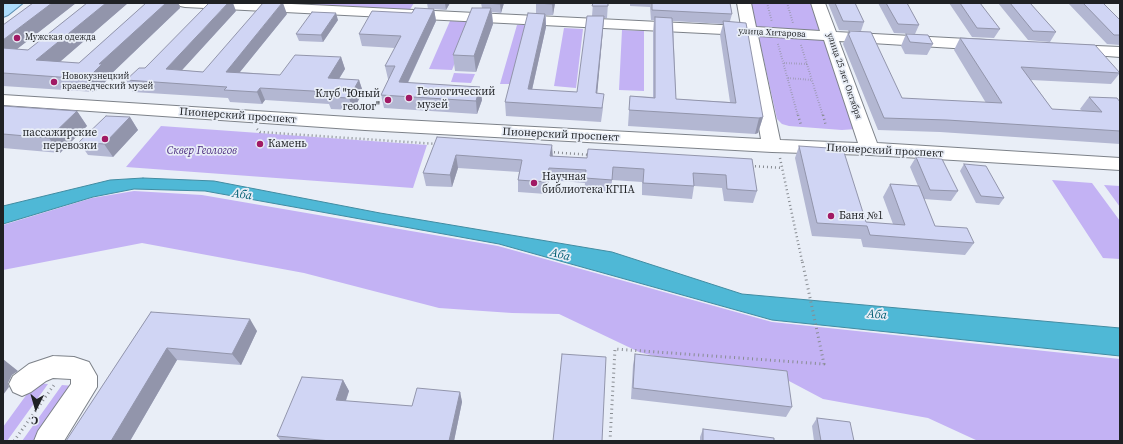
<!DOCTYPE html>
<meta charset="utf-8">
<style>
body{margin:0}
#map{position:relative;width:1123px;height:444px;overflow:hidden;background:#e9eef7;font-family:"Source Serif 4",serif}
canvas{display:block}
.frame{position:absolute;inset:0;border:4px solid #1f2124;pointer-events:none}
.north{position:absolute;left:16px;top:388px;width:40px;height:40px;-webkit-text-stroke:3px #e9eef7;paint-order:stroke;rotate:185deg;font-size:11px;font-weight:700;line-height:16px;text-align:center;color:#1f2124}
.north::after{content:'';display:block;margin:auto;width:14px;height:18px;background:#1f2124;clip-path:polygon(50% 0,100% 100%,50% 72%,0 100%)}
</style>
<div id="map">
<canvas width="1123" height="444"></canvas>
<div class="frame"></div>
<div class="north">С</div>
</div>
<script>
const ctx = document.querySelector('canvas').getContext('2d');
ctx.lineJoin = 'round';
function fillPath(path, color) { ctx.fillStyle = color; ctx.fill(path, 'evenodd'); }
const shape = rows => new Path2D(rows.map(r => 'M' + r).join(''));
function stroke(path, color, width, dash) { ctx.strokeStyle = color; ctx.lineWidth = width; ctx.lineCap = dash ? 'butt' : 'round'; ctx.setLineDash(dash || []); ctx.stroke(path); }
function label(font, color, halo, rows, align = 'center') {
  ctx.font = font + ' "Source Serif 4",serif'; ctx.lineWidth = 3.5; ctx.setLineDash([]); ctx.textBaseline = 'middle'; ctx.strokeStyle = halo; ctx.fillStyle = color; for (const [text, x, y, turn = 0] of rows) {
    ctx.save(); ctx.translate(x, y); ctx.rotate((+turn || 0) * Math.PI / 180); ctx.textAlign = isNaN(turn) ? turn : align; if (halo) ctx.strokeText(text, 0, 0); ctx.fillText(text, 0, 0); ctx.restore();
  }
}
const green = shape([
 [310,3,414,3,409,11,308,6],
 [751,3,813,3,856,129,842,130,789,126,782,124,777,119],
 [450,21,471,22,452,70,429,69],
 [517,25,526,25,511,84,500,84],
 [564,28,583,29,576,88,554,86],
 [622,30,644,31,644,91,619,90],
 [454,73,475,74,471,83,451,82],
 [161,126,427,145,413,188,126,167],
 [1052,180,1092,183,1120,221,1120,259,1103,258],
 [1104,185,1120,186,1120,207],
 [134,191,202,195,498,246,772,322,1120,359,1120,441,978,441,928,418,823,399,789,381,685,364,639,352,559,314,512,313,439,308,304,273,142,243,3,270,3,225,92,198],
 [35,383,48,384,7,441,3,441,3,427],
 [62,385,74,386,37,441,22,441]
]);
const water = shape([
 [143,178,214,181,380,213,612,252,742,294,1120,328,1120,356,772,320,499,244,205,191,134,189,93,197,3,224,3,206,110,180,143,178]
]);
const pathFar2 = shape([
 [767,3,772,22],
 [787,3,793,23],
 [778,44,798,116],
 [801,45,823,116],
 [784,63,807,64],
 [788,78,812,80]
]);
const pathFar1 = shape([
 [798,115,801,125],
 [823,115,826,126],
 [257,129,260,132,437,144],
 [550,152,591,155],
 [780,158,802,261],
 [751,166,783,168]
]);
const path = shape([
 [14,441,54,385],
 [610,441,615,349,824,364,802,260]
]);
const minor = shape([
 [178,3,271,3,741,26,737,3,751,3,756,27,820,31,811,3,825,3,836,32,986,40,991,42,994,45,991,48,986,50,839,41,877,143,1120,158,1120,170,870,155,772,152,365,130,3,105,3,95,365,118,761,139,743,35,185,7,180,6,178,3],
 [758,36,824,40,858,143,780,140,758,36],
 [1073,45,1120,47,1120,57,1067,53,1065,50,1067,47,1073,45],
 [53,356,74,357,89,362,97,376,97,387,64,441,34,441,38,431,71,384,71,379,53,378,46,381,31,392,22,396,13,392,9,384,13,376,29,364,53,356]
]);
const major = shape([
 [6,3,23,3,8,15,3,17,3,5,6,3]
]);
const wall = shape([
 [33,3,76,3,17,49,28,50,87,3,128,3,59,62,79,63,146,3,178,3,180,8,109,76,110,77,95,92,3,86,3,25],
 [427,3,450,3,446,10,434,9,436,21,408,83,480,87,482,100,477,114,384,108,381,95,389,79,388,79,385,66,395,48,362,46,359,34,412,13,428,9],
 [481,3,504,3,501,13,492,12,493,24,476,72,455,71,453,55,482,8],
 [536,3,555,3,553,15,546,15,546,27,532,90,577,92,592,16,593,3,608,3,607,18,604,18,597,93,603,108,601,122,506,116,505,102,536,13],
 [630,3,730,3,732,14,730,21,763,117,758,133,755,134,628,126,630,96,653,97,653,32,654,20,651,20,650,7,630,6],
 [673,21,723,24,720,35,730,102,676,99],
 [828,3,855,3,864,22,861,31,839,30],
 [878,3,907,3,919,25,915,34,894,33],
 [949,3,980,3,1000,29,994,38,972,37],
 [998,3,1030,3,1056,32,1050,42,1028,40],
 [1068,3,1103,3,1120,20,1120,45,1107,44],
 [236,11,182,70,203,72,287,14,240,72,280,75,341,57,345,69,339,79,359,80,363,92,353,110,331,109,329,104,265,100,262,104,230,102,228,98,133,92,126,80],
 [338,20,323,42,299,41,296,34],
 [849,31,902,98,986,103,954,50,960,38,1120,73,1111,84,1031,80,1052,109,1082,111,1080,109,1089,97,1120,102,1120,144,940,132,878,130,843,44,848,33,849,33],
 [906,34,933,44,927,55,905,54,901,46],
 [3,106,77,111,87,126,60,153,3,148],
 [130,117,138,130,113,157,88,155,79,142],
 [437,137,553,156,587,158,752,159,757,191,753,203,724,201,722,188,694,186,692,199,642,195,642,182,612,180,611,193,584,191,585,183,549,180,546,194,518,192,518,180,519,172,458,168,452,187,426,186,423,173],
 [799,146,866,222,893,224,883,197,890,184,918,186,910,167,916,157,958,191,951,201,924,199,935,226,974,243,965,255,863,247,861,239,812,236,795,158],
 [964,164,1004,198,999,205,976,203,960,171],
 [151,312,257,331,241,365,177,360,130,441,66,441],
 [635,354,792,407,786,417,631,399,633,365],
 [343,380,349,391,346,401,412,406,460,392,462,402,454,441,281,441,277,436],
 [817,418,854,441,814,441,812,426],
 [703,429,774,441,700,441,700,437]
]);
const shadedWall = shape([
 [52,3,76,3,3,60,3,40],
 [106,3,128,3,46,74,36,60],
 [166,3,178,3,180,8,109,76,110,77,95,92,87,79,99,64],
 [228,3,233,3,236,11,172,81,166,69],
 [282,3,283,3,287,14,231,83,226,72],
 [445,3,450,3,446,10],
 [500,3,504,3,501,13,500,4],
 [553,3,555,3,553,15,552,4],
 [491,8,493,24,476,72,474,56],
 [434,9,436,21,402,95,399,82],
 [336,13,338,20,323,42,321,35],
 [545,14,546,27,529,103,528,89],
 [604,16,603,29,596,107,596,93],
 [341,57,345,69,332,90,328,78],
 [359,80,363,92,353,110,349,98],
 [480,87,482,100,477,114,476,101],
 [260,88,265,100,262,104,257,92],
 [77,111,87,126,60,153,49,138],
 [130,117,138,130,113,157,104,144],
 [763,117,758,133,755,134,759,118],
 [552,145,553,158,551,169,550,156],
 [456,155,458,168,452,187,450,175],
 [549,168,549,180,546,194,546,182],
 [250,319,257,331,241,365,232,354],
 [167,348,177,360,130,441,111,441],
 [3,359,18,371,12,375,8,383,9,387,3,395],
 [343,380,349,391,342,411,336,400],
 [460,392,462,402,454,441,449,441]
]);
const building = shape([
 [33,3,52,3,3,40,3,25,33,3],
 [87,3,106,3,36,60,79,63,146,3,166,3,99,64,102,64,87,79,3,73,3,48,28,50,87,3],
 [209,3,228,3,166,69,203,72,263,3,282,3,226,72,280,75,295,55,341,57,328,78,359,80,349,98,327,97,330,92,260,88,257,92,224,90,227,87,126,80,139,68,145,68,209,3],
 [485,3,500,3,500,4,485,3],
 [537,3,553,3,552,4,537,3],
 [593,3,608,3,608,6,592,6,593,3],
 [652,3,730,3,732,14,652,10,652,3],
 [835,3,855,3,864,22,843,21,835,3],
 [886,3,907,3,919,25,898,24,886,3],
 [960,3,980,3,1000,29,977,28,960,3],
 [1010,3,1030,3,1056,32,1033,31,1010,3],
 [1083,3,1103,3,1120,20,1120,35,1114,35,1083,3],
 [415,8,434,9,399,82,480,87,476,101,381,95,395,66,385,66,401,36,359,34,372,11,412,13,415,8],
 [472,8,491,8,474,56,453,55,472,8],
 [312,12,336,13,321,35,296,34,312,12],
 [528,13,545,14,528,89,577,92,587,16,604,16,596,93,604,94,602,108,505,102,528,13],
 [655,17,672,18,676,99,736,103,723,21,746,23,763,117,759,118,629,110,630,96,655,98,655,17],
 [849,31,871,32,902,98,1002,103,960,38,1095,45,1120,73,1021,67,1052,109,1102,112,1089,97,1117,98,1120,102,1120,131,947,120,884,118,848,33,850,33,849,31],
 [906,34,928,35,933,44,910,42,906,34],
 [3,106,77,111,49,138,3,134,3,106],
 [106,116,130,117,104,144,79,142,106,116],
 [437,137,552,145,550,156,587,158,588,149,752,159,757,191,727,189,726,175,693,173,694,186,643,183,644,169,613,167,612,180,585,178,586,170,549,168,546,182,518,180,522,160,456,155,450,175,423,173,437,137],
 [799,146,843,149,866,222,905,225,890,184,919,186,935,226,967,228,974,243,870,235,867,226,817,223,799,146],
 [916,157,942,159,958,191,930,190,916,157],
 [964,164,986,166,1004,198,981,196,964,164],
 [151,312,250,319,232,354,167,348,111,441,66,441,151,312],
 [562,354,606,357,602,441,553,441,562,354],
 [635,354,787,371,792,407,633,388,635,354],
 [302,377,343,380,336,400,412,406,417,388,460,392,449,441,331,441,277,436,302,377],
 [817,418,850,422,854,441,821,441,817,418],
 [703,429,774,438,774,441,703,441,703,429]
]);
const markers = [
 [17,38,4,"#a11964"],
 [54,82,4,"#a11964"],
 [409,98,4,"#a11964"],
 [388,100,4,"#a11964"],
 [105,139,4,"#a11964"],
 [260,144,4,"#a11964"],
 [534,183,4,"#a11964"],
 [831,216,4,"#a11964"]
];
const farStreetnames = [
 ["улица Хитарова",772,33,3],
 ["улица 25 лет Октября",844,76,71]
];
const farPoinames = [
 ["Мужская одежда",25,38],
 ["Новокузнецкий",62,77],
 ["краеведческий музей",62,87]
];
const poiNames = [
 ["Геологический",417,92],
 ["музей",417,105],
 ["Клуб \"Юный",380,94,"right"],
 ["геолог\"",380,107,"right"],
 ["пассажирские",97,133,"right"],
 ["перевозки",97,146,"right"],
 ["Камень",268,144],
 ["Научная",542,177],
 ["библиотека КГПА",542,190],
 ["Баня №1",839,216]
];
const streetNames = [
 ["Пионерский проспект",238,116,4],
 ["Пионерский проспект",561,135,3],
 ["Пионерский проспект",885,151,3]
];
const parkNames = [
 ["Сквер Геологов",202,151]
];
const waterNames = [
 ["Аба",242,195,8],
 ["Аба",560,255,14],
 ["Аба",877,315,4]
];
fillPath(green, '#c3b2f4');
fillPath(water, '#4fb8d6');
stroke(water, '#418ba1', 1);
stroke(minor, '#7d8289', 2);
stroke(major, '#588bae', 2);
stroke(pathFar2, '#888c92', 2, [0.5, 2]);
stroke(pathFar1, '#888c92', 2.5, [1, 3]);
stroke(path, '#888c92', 3, [1, 3.5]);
fillPath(minor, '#fff');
fillPath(major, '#addcfb');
fillPath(wall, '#b3b7d2');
fillPath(shadedWall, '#9295ab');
fillPath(building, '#d0d5f4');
stroke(building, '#9295ab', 1);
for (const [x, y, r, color] of markers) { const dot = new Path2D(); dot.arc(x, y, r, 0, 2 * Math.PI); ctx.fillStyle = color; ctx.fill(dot); stroke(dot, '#e9eef7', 1.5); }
label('9px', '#1f2124', '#e9eef7', farStreetnames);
label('9px', '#1f2124', '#e9eef7', farPoinames, 'left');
label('11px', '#1f2124', '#e9eef7', poiNames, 'left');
label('11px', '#1f2124', '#e9eef7', streetNames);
label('italic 11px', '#492a7e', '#e9eef7', parkNames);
label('italic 12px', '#025e73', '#e9eef7', waterNames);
</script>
